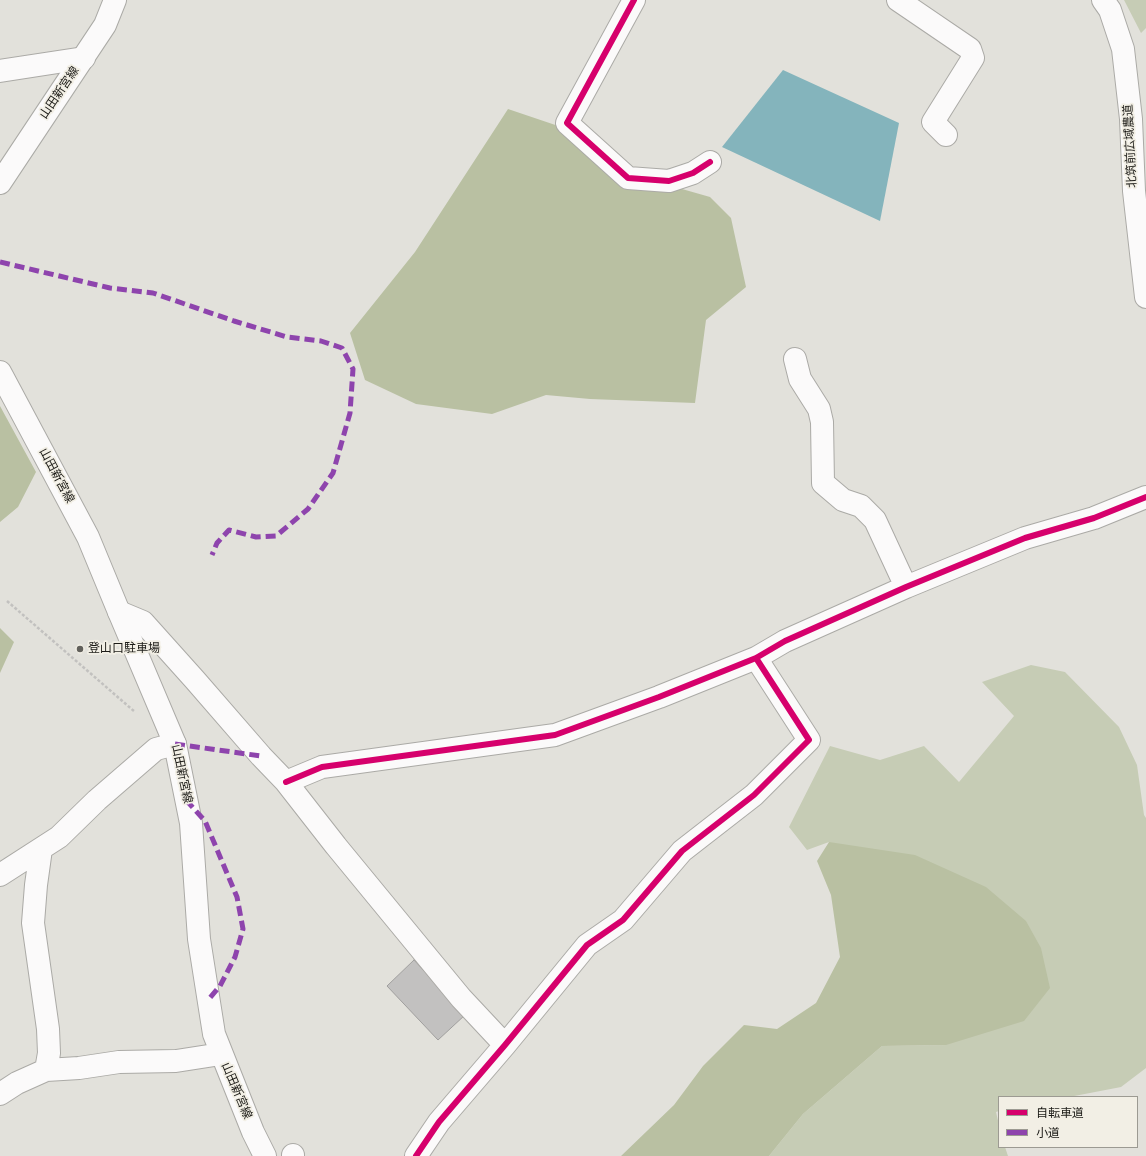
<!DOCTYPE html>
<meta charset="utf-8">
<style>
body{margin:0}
#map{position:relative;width:1146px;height:1156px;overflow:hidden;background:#e2e1db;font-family:Jost,"Noto Sans JP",sans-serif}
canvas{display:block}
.legend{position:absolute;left:998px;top:1096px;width:140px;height:52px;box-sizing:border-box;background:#f2efe5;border:1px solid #9c9a92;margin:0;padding:5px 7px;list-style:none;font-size:12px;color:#1b1a16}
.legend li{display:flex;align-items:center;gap:8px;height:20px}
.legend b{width:20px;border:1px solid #9c9a92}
</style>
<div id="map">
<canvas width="1146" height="1156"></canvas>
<ul class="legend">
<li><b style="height:5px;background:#d6006c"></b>自転車道</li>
<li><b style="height:5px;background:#8e44ad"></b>小道</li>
</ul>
</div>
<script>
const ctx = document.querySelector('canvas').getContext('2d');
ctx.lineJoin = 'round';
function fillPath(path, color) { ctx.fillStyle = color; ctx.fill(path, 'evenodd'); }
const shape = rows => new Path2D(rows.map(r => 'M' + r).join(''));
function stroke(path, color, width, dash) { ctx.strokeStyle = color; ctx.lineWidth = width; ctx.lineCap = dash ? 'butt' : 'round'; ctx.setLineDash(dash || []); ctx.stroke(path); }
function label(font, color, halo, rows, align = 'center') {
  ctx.font = font + ' Jost,"Noto Sans JP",sans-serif'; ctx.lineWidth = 3.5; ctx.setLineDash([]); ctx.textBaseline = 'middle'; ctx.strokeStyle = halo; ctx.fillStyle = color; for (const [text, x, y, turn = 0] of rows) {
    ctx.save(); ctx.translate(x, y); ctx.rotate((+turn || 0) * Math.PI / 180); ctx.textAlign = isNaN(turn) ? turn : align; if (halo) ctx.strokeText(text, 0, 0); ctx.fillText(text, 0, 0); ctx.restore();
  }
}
const green = shape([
 [1124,0,1146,0,1146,28,1141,33],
 [1031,665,1065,672,1119,727,1137,765,1144,815,1146,818,1146,1068,1121,1087,1069,1097,999,1097,999,1111,996,1112,999,1125,999,1147,1005,1147,1008,1156,769,1156,803,1114,882,1046,946,1045,829,842,807,850,789,827,830,746,880,760,924,746,959,782,1014,716,982,682]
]);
const forest = shape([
 [508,109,582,134,633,175,710,197,731,218,746,287,706,320,695,403,590,399,546,395,492,414,416,404,365,380,350,333,415,252],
 [0,406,36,472,18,507,0,522],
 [0,628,14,642,0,673],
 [829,842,915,855,986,887,1026,921,1041,948,1050,988,1024,1021,946,1045,882,1046,803,1114,769,1156,621,1156,674,1105,703,1066,744,1025,777,1029,816,1003,840,957,831,895,817,861]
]);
const water = shape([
 [783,70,899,123,880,221,722,147]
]);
const building = shape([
 [414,960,465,1015,438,1040,387,986,414,960]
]);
const path = shape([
 [7,601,135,712]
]);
const minor = shape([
 [634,0,567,123,628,178,669,181,693,173,710,162],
 [898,0,970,49,973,58,933,122,946,135],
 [0,71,84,58],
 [795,359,800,379,819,409,822,422,823,483,843,500,861,506,875,520,906,587],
 [119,612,143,622,195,680,261,756,286,782,336,846,461,998,505,1045],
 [286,782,322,767,555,735,659,697,756,658,785,641,906,587,1025,538,1094,518,1146,497],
 [41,849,36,885,33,923,48,1029,49,1053,46,1070],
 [0,875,59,837,97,800,156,749,175,744],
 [0,1094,17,1083,46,1070,79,1068,119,1062,176,1061,221,1054],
 [293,1155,293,1156],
 [416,1156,439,1122,505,1045,587,945,623,920,682,851,754,795,809,740,756,658]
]);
const tertiary = shape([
 [1103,0,1110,10,1123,49,1131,119,1134,191,1146,297]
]);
const secondary = shape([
 [0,183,105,25,115,0],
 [0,372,88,537,119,612,175,744,191,823,199,939,214,1034,253,1132,265,1156]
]);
const quiet = shape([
 [0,262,110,288,153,293,234,321,287,337,321,341,342,348,353,369,350,413,333,473,308,509,276,536,256,537,229,530,217,543,212,555],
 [175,744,261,756],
 [186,800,205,821,237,897,243,929,235,957,220,986,208,1000]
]);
const cycleway = shape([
 [634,0,567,123,628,178,669,181,693,173,710,162],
 [286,782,322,767,555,735,659,697,756,658,785,641,906,587,1025,538,1094,518,1146,497],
 [416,1156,439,1122,505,1045,587,945,623,920,682,851,754,795,809,740,756,658]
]);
const markers = [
 [80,649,4,"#61605b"]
];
const streetNames = [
 ["山田新宮線",60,93,-56],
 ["北筑前広域農道",1131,146,-93],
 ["山田新宮線",56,476,62],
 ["山田新宮線",181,774,78],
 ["山田新宮線",236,1091,67]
];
const poiNames = [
 ["登山口駐車場",88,649]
];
fillPath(green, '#c6ccb5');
fillPath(forest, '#b9c0a2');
fillPath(water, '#84b4bc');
fillPath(building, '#c2c1c0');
stroke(building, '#9f9e9d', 1);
stroke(minor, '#abaaa6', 24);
stroke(tertiary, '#abaaa6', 24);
stroke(secondary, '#abaaa6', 24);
stroke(path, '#c2c1bf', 2.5, [3, 2]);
stroke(minor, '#fbfafa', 22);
stroke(tertiary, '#fbfafa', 22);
stroke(secondary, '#fbfafa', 22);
stroke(quiet, '#8e44ad', 5, [10, 5]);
stroke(cycleway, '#d6006c', 6);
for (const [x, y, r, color] of markers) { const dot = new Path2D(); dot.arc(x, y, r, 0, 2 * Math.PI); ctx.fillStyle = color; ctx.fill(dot); stroke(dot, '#f2efe5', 1.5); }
label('12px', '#1b1a16', '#f2efe5', streetNames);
label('12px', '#1b1a16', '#f2efe5', poiNames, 'left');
</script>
